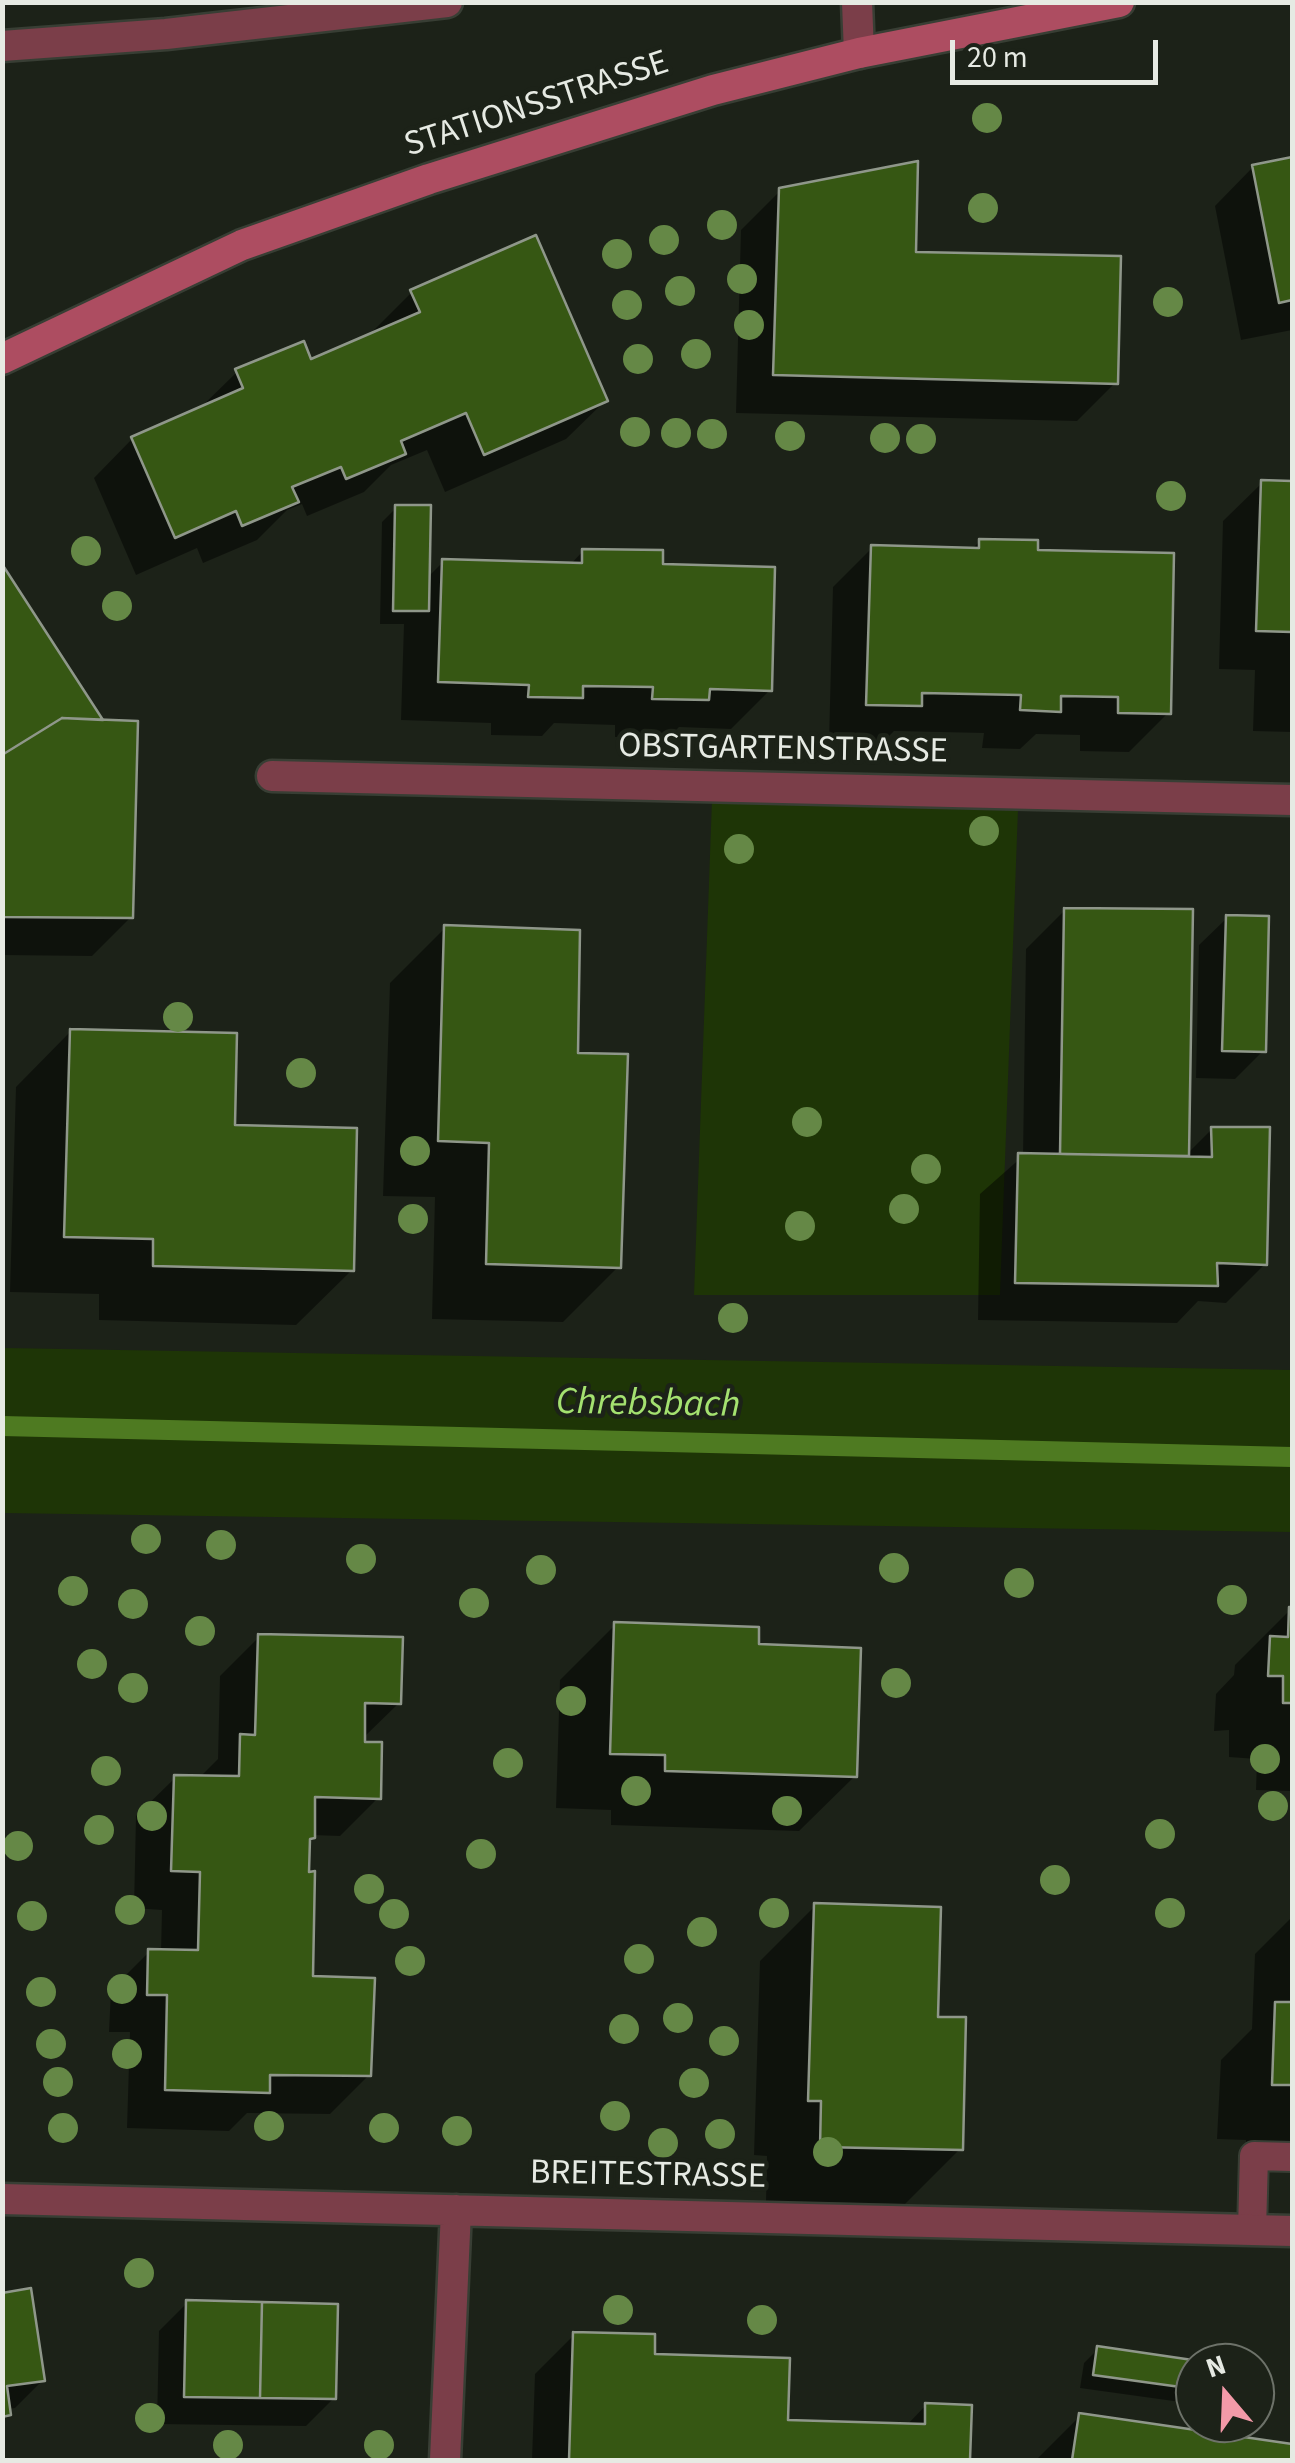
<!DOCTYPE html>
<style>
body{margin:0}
#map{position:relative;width:1295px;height:2463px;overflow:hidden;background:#1c2218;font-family:"Source Sans 3",sans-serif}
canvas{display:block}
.frame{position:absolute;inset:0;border:5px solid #e6eae3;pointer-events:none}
.north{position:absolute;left:1175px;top:2343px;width:100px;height:100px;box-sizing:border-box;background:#1c2218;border:2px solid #6d7269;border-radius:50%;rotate:341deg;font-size:28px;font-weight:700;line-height:40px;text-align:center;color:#e6eae3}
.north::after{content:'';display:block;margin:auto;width:35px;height:45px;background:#f39aa8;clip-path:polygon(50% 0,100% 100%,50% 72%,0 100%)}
.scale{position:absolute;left:950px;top:40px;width:208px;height:45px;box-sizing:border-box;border:5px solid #e6eae3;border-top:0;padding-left:12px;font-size:30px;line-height:35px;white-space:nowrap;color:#e6eae3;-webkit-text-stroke:8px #1c2218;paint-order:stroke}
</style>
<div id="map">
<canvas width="1295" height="2463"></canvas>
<div class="frame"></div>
<div class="north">N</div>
<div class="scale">20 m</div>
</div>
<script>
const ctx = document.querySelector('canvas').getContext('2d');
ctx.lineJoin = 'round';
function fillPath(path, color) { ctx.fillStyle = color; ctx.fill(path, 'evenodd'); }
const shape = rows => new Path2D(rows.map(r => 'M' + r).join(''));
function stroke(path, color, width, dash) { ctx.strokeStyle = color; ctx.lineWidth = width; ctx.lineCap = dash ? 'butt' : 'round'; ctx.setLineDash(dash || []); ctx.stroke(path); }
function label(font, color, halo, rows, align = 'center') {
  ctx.font = font + ' "Source Sans 3",sans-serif'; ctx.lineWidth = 9; ctx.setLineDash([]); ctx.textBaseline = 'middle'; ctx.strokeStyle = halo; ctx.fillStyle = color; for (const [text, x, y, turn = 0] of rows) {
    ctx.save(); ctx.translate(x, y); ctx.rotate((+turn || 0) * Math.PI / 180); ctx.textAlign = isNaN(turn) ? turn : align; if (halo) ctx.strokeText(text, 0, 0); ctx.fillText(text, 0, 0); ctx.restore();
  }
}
const green = shape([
 [712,800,1018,809,1000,1295,694,1295],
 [3,1348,1292,1370,1292,1532,3,1513]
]);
const shadow = shape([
 [1292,160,1292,330,1241,340,1215,206,1253,167],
 [780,191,913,254,1116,382,1077,421,736,413,741,230],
 [412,292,605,401,566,439,445,492,427,450,391,465,364,492,307,516,302,504,287,510,257,540,203,563,197,548,136,575,94,478,132,439,197,411,237,372,310,362,375,334,373,331],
 [1262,483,1292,484,1292,732,1253,731,1255,670,1219,669,1223,521],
 [396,508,427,578,443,562,569,566,583,551,770,690,731,729,679,727,668,738,615,737,615,725,554,723,542,736,491,735,491,723,401,720,404,624,380,624,382,522],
 [980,541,1036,552,1168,713,1129,752,1080,751,1080,735,1036,734,1020,749,982,748,984,733,894,731,881,744,829,742,833,587,872,548,970,551],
 [2,568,131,917,92,956,2,955],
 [1065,910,1187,1154,1212,1129,1265,1264,1226,1303,1198,1301,1177,1323,978,1320,980,1194,1023,1156,1026,949],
 [1227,918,1263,1051,1235,1079,1196,1078,1199,945],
 [445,928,575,1056,618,1267,563,1322,432,1319,435,1197,383,1196,390,983],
 [71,1031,232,1128,352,1270,296,1325,99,1320,99,1294,10,1292,16,1087],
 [1290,1610,1292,1791,1256,1790,1257,1759,1229,1757,1229,1730,1214,1731,1216,1694,1234,1675,1235,1665],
 [615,1625,756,1647,855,1776,799,1831,611,1825,611,1810,556,1808,560,1680],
 [259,1637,399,1703,362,1739,379,1797,340,1836,312,1835,308,1842,310,1979,369,2075,330,2114,247,2113,229,2131,127,2128,130,2032,109,2032,111,1990,149,1952,161,1952,162,1910,134,1908,136,1816,175,1778,202,1775,218,1759,220,1676],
 [815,1906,936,2020,960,2149,905,2204,766,2201,767,2156,754,2155,760,1961],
 [1292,1917,1292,2150,1246,2158,1246,2140,1217,2139,1221,2060,1252,2029,1255,1954],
 [2,2295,43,2380,15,2408,8,2409,2,2420],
 [187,2303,334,2398,306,2426,157,2424,159,2331],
 [574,2335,652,2356,786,2422,906,2426,926,2405,969,2408,967,2460,532,2460,535,2374],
 [1098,2349,1195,2363,1195,2404,1080,2388,1084,2363],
 [1080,2416,1292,2446,1292,2460,1036,2460]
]);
const stream = shape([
 [2,1426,1292,1457]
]);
const building = shape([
 [1292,157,1292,300,1279,303,1252,165,1292,157],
 [918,161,916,252,1121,256,1118,384,773,375,779,188,918,161],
 [536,235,608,401,484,455,466,413,401,441,406,454,346,479,341,467,292,487,299,502,242,526,236,511,175,538,131,437,243,388,235,369,304,341,311,359,420,312,410,290,536,235],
 [1261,480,1292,481,1292,632,1256,631,1261,480],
 [395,505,431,505,429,611,393,611,395,505],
 [979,539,1038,540,1038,550,1174,553,1171,714,1118,713,1118,697,1061,696,1061,712,1020,710,1021,695,922,693,922,706,866,705,871,545,979,548,979,539],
 [582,549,663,550,663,564,775,567,772,691,710,689,709,700,652,699,653,687,583,686,583,698,528,697,529,685,438,682,442,559,582,563,582,549],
 [2,564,103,720,62,718,2,755,2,564],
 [62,718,138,721,133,918,2,917,2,755,62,718],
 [1064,908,1193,909,1189,1156,1060,1154,1064,908],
 [1226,915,1269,916,1266,1052,1222,1051,1226,915],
 [444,925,580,930,578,1053,628,1054,621,1268,486,1264,489,1143,438,1141,444,925],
 [70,1029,237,1033,235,1125,357,1128,354,1271,153,1266,153,1239,64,1237,70,1029],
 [1211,1127,1270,1127,1267,1265,1217,1263,1218,1286,1015,1283,1018,1153,1212,1157,1211,1127],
 [1289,1607,1292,1607,1292,1703,1283,1703,1283,1676,1268,1676,1270,1636,1288,1637,1289,1607],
 [614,1622,759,1627,759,1644,861,1648,857,1777,665,1771,665,1755,610,1754,614,1622],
 [258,1634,403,1637,401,1704,365,1703,365,1742,382,1742,381,1799,315,1797,315,1838,310,1839,309,1872,315,1871,313,1976,375,1978,371,2076,270,2075,270,2093,165,2090,167,1995,147,1995,148,1949,198,1950,200,1872,171,1871,174,1775,239,1776,240,1734,255,1735,258,1634],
 [814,1903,941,1907,938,2017,966,2017,963,2150,820,2147,821,2101,808,2101,814,1903],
 [1275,2002,1292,2002,1292,2085,1272,2085,1275,2002],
 [31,2288,45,2381,7,2386,11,2415,2,2417,2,2293,31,2288],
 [186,2300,262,2302,260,2398,184,2397,186,2300],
 [262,2302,338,2304,336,2399,260,2398,262,2302],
 [573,2332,655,2334,655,2354,790,2358,788,2420,925,2424,925,2403,972,2405,970,2460,569,2460,573,2332],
 [1097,2346,1213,2363,1195,2363,1195,2389,1093,2375,1097,2346],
 [1079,2413,1292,2444,1292,2460,1072,2460,1079,2413]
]);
const lane = shape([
 [1252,2230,1254,2156,1292,2157]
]);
const street = shape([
 [857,2,859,53],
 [2,46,166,34,447,2],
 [272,776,1292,800],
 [2,2199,1292,2231],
 [445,2460,456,2210]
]);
const secondary = shape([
 [2,359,242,245,429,179,713,90,859,53,1119,2]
]);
const trees = [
 [987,118],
 [983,208],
 [722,225],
 [664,240],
 [617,254],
 [742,279],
 [680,291],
 [1168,302],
 [627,305],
 [749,325],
 [696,354],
 [638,359],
 [635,432],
 [676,433],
 [712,434],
 [790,436],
 [885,438],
 [921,439],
 [1171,496],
 [86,551],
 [117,606],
 [984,831],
 [739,849],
 [178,1017],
 [301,1073],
 [807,1122],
 [415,1151],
 [926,1169],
 [904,1209],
 [413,1219],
 [800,1226],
 [733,1318],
 [146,1539],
 [221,1545],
 [361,1559],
 [894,1568],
 [541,1570],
 [1019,1583],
 [73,1591],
 [1232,1600],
 [474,1603],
 [133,1604],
 [200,1631],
 [92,1664],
 [896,1683],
 [133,1688],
 [571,1701],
 [1265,1759],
 [508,1763],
 [106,1771],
 [636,1791],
 [1273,1806],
 [787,1811],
 [152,1816],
 [99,1830],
 [1160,1834],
 [18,1846],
 [481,1854],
 [1055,1880],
 [369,1889],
 [130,1910],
 [774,1913],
 [1170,1913],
 [394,1914],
 [32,1916],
 [702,1932],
 [639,1959],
 [410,1961],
 [122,1989],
 [41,1992],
 [678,2018],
 [624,2029],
 [724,2041],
 [51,2044],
 [127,2054],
 [58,2082],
 [694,2083],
 [615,2116],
 [269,2126],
 [63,2128],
 [384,2128],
 [457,2131],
 [720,2134],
 [663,2143],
 [828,2152],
 [139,2273],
 [618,2310],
 [762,2320],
 [150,2418],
 [228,2445],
 [379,2445]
];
const streetNames = [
 ["STATIONSSTRASSE",537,106,-18],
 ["OBSTGARTENSTRASSE",783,751,1],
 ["BREITESTRASSE",648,2177,1]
];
const waterNames = [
 ["Chrebsbach",648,1406,1]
];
fillPath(green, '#1e3506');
fillPath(shadow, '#0007');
stroke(stream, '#4e7a21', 20);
fillPath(building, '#365713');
stroke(building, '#8f978a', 2.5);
stroke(lane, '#383e34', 32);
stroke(street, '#383e34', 35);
stroke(secondary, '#383e34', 35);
stroke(lane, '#7b3e49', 28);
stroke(street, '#7b3e49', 30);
stroke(secondary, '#ad4d61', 30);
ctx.fillStyle = '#658846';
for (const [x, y] of trees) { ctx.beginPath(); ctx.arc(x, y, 15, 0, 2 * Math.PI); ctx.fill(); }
label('35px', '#e6eae3', '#1c2218', streetNames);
label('italic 38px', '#a4e170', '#1c2218', waterNames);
</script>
